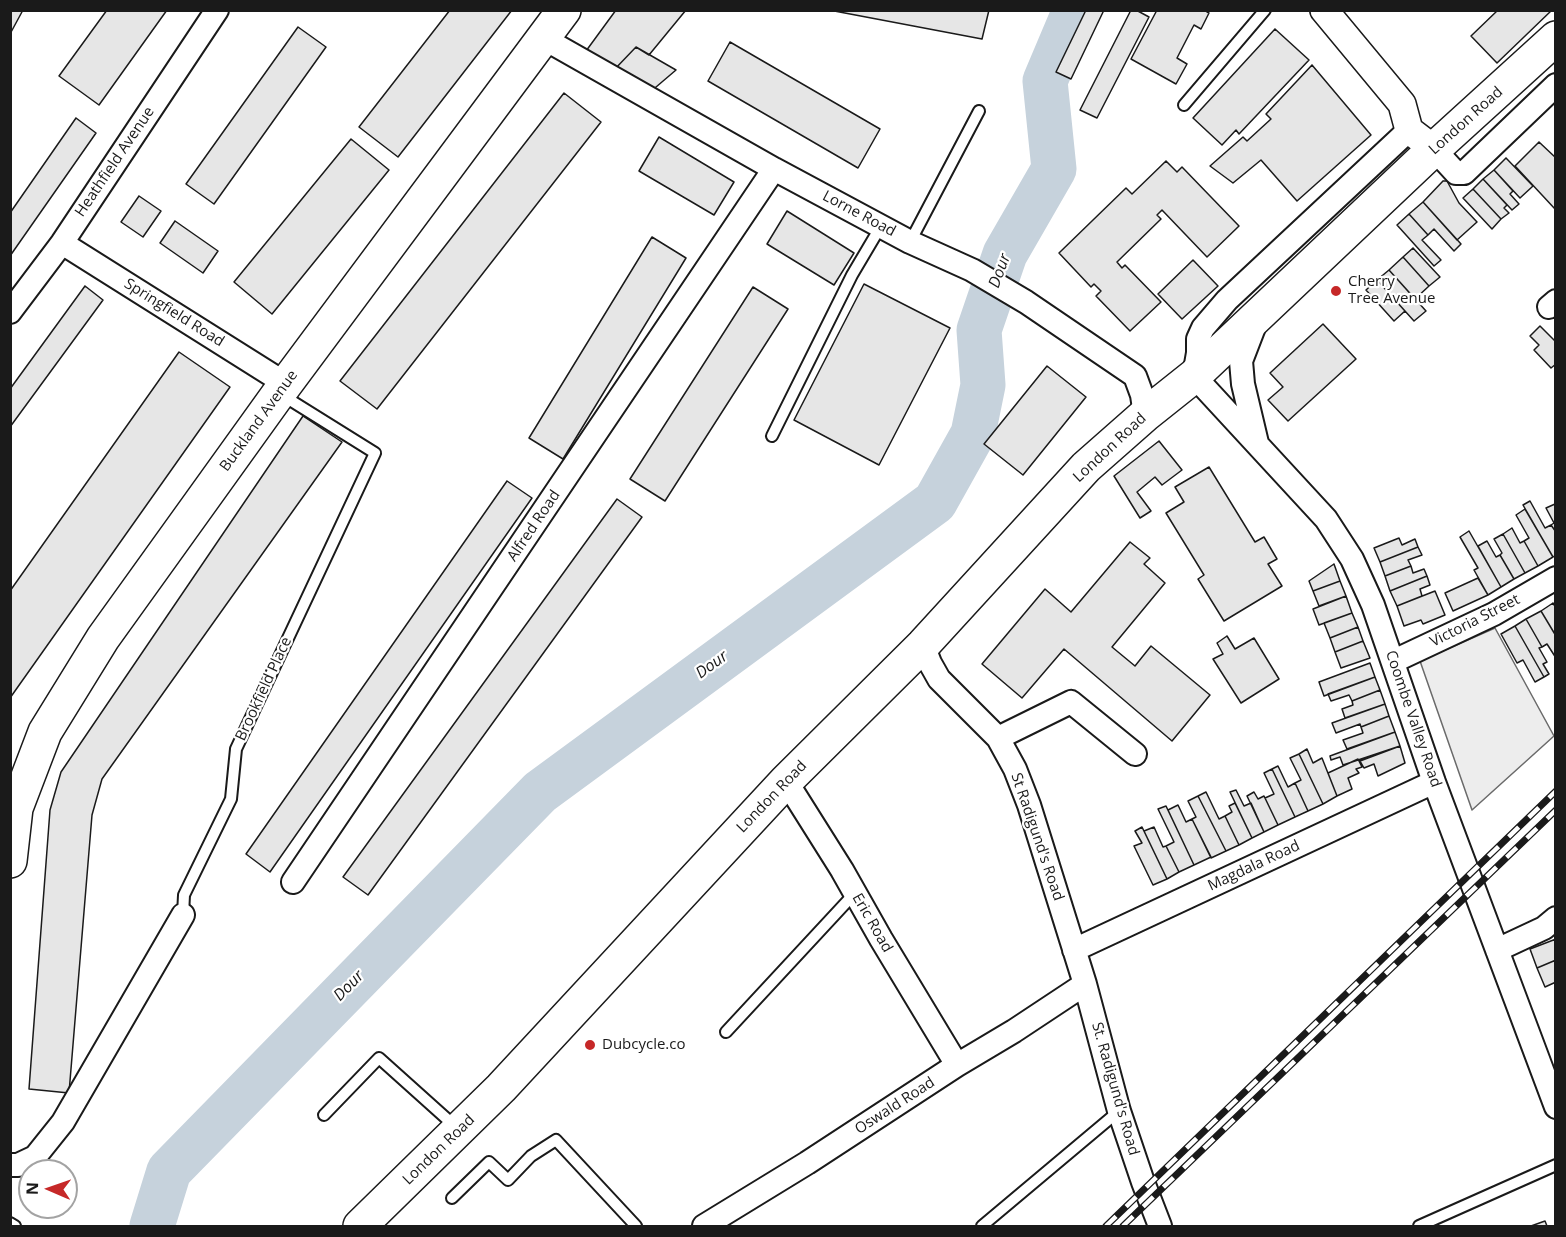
<!DOCTYPE html>
<style>
body{margin:0}
#map{position:relative;width:1566px;height:1237px;overflow:hidden;background:#fff;font-family:"Open Sans",sans-serif}
canvas{display:block}
.frame{position:absolute;inset:0;border:12px solid #1a1a1a;pointer-events:none}
.north{position:absolute;left:18px;top:1159px;width:60px;height:60px;box-sizing:border-box;background:#fff;border:2px solid #a3a3a3;border-radius:50%;rotate:272deg;font-size:16px;font-weight:700;line-height:24px;text-align:center;color:#1a1a1a}
.north::after{content:'';display:block;margin:auto;width:21px;height:27px;background:#c62828;clip-path:polygon(50% 0,100% 100%,50% 72%,0 100%)}
</style>
<div id="map">
<canvas width="1566" height="1237"></canvas>
<div class="frame"></div>
<div class="north">N</div>
</div>
<script>
const ctx = document.querySelector('canvas').getContext('2d');
ctx.lineJoin = 'round';
function fillPath(path, color) { ctx.fillStyle = color; ctx.fill(path, 'evenodd'); }
const shape = rows => new Path2D(rows.map(r => 'M' + r).join(''));
function stroke(path, color, width, dash) { ctx.strokeStyle = color; ctx.lineWidth = width; ctx.lineCap = dash ? 'butt' : 'round'; ctx.setLineDash(dash || []); ctx.stroke(path); }
function label(font, color, halo, rows, align = 'center') {
  ctx.font = font + ' "Open Sans",sans-serif'; ctx.lineWidth = 4.5; ctx.setLineDash([]); ctx.textBaseline = 'middle'; ctx.strokeStyle = halo; ctx.fillStyle = color; for (const [text, x, y, turn = 0] of rows) {
    ctx.save(); ctx.translate(x, y); ctx.rotate((+turn || 0) * Math.PI / 180); ctx.textAlign = isNaN(turn) ? turn : align; if (halo) ctx.strokeText(text, 0, 0); ctx.fillText(text, 0, 0); ctx.restore();
  }
}
const parking = shape([
 [1495,628,1554,736,1472,810,1420,661,1495,628]
]);
const river = shape([
 [152,1226,169,1171,540,792,935,502,973,434,983,385,979,330,1005,254,1054,169,1045,81,1075,10]
]);
const building = shape([
 [10,10,23,10,10,34,10,10],
 [107,10,167,10,99,105,59,76,107,10],
 [450,10,512,10,398,157,359,127,450,10],
 [616,10,686,10,649,55,636,47,613,71,586,51,616,10],
 [829,10,989,10,982,39,829,10],
 [1086,10,1104,10,1071,79,1056,72,1086,10],
 [1131,10,1136,10,1149,17,1097,118,1080,110,1131,10],
 [1157,10,1204,10,1209,13,1201,29,1194,25,1177,58,1187,64,1176,84,1131,59,1157,10],
 [1498,10,1552,10,1497,63,1471,36,1498,10],
 [298,27,326,47,214,204,186,184,298,27],
 [1275,29,1309,60,1239,134,1236,130,1222,145,1193,118,1275,29],
 [730,42,880,129,858,168,708,81,730,42],
 [636,47,676,70,649,93,613,71,636,47],
 [1312,65,1371,135,1297,201,1261,160,1233,183,1210,166,1243,137,1247,141,1271,119,1266,114,1312,65],
 [564,93,601,122,377,409,340,381,564,93],
 [76,118,96,133,10,256,10,213,76,118],
 [659,137,734,182,714,215,639,171,659,137],
 [351,139,389,170,272,314,234,282,351,139],
 [1539,142,1556,158,1555,209,1515,166,1539,142],
 [1506,158,1533,186,1520,198,1494,170,1506,158],
 [1166,161,1177,172,1182,167,1239,226,1207,257,1162,210,1157,215,1161,219,1117,262,1122,268,1125,265,1161,302,1130,331,1096,296,1101,291,1094,284,1091,287,1059,253,1126,188,1132,194,1166,161],
 [1494,170,1513,191,1510,194,1519,204,1512,210,1483,179,1494,170],
 [1483,179,1507,205,1504,208,1509,213,1501,219,1473,189,1483,179],
 [1443,181,1447,181,1459,203,1477,222,1457,240,1423,202,1443,181],
 [1473,189,1501,219,1492,229,1463,198,1473,189],
 [139,196,161,211,143,237,121,222,139,196],
 [1423,202,1461,244,1454,251,1434,229,1428,235,1409,214,1423,202],
 [787,211,854,253,834,285,767,244,787,211],
 [1409,214,1428,235,1422,240,1441,260,1434,266,1397,225,1409,214],
 [175,221,218,251,203,273,160,243,175,221],
 [652,237,686,258,563,459,529,438,652,237],
 [1413,248,1440,277,1429,286,1403,257,1413,248],
 [1403,257,1429,286,1415,299,1389,270,1403,257],
 [1193,260,1218,286,1182,319,1158,294,1193,260],
 [1389,270,1426,311,1414,321,1377,280,1389,270],
 [1377,280,1405,311,1394,321,1366,290,1377,280],
 [864,284,950,328,879,465,794,420,864,284],
 [85,286,103,300,10,427,10,389,85,286],
 [753,287,788,309,665,501,630,479,753,287],
 [1323,324,1356,359,1288,421,1268,400,1283,387,1270,373,1323,324],
 [1540,326,1556,342,1556,364,1551,368,1534,350,1539,345,1530,336,1540,326],
 [179,352,230,387,10,698,10,591,179,352],
 [1047,366,1086,397,1023,475,984,444,1047,366],
 [303,416,342,442,102,779,92,815,69,1093,29,1089,50,810,61,772,303,416],
 [1159,441,1182,470,1162,485,1155,477,1137,492,1151,511,1140,518,1114,476,1159,441],
 [1209,467,1255,542,1264,537,1277,559,1268,564,1282,586,1224,621,1198,579,1204,575,1166,513,1184,502,1175,487,1209,467],
 [507,481,532,498,270,872,246,854,507,481],
 [617,499,642,517,368,895,343,877,617,499],
 [1530,501,1545,528,1551,525,1556,532,1556,555,1553,557,1523,505,1530,501],
 [1555,504,1556,505,1556,532,1551,525,1554,523,1546,508,1555,504],
 [1525,509,1553,557,1538,566,1524,541,1529,538,1516,515,1525,509],
 [1512,528,1520,543,1524,541,1538,566,1525,573,1503,534,1512,528],
 [1469,531,1501,587,1488,595,1474,570,1478,568,1460,537,1469,531],
 [1503,534,1525,573,1514,579,1500,555,1502,553,1494,539,1503,534],
 [1399,538,1402,545,1415,539,1418,547,1380,562,1374,548,1399,538],
 [1487,541,1496,557,1500,555,1514,579,1501,587,1478,546,1487,541],
 [1130,542,1150,558,1144,564,1165,583,1112,647,1135,666,1151,646,1210,695,1172,741,1064,649,1022,698,982,664,1045,589,1071,612,1130,542],
 [1418,547,1422,555,1408,560,1411,566,1385,576,1380,562,1418,547],
 [1334,564,1340,581,1313,591,1309,581,1334,564],
 [1411,566,1413,573,1424,569,1427,576,1390,591,1385,576,1411,566],
 [1427,576,1430,585,1420,589,1422,596,1397,606,1390,591,1427,576],
 [1478,578,1488,595,1453,611,1445,593,1478,578],
 [1340,581,1346,596,1319,606,1313,591,1340,581],
 [1435,591,1445,615,1423,624,1421,620,1404,626,1397,606,1435,591],
 [1346,596,1352,613,1319,625,1313,609,1346,596],
 [1553,603,1556,608,1556,636,1541,611,1553,603],
 [1541,611,1556,636,1556,658,1547,644,1542,647,1526,619,1541,611],
 [1352,613,1358,627,1330,638,1324,623,1352,613],
 [1526,619,1542,647,1539,648,1547,662,1543,664,1549,674,1544,677,1515,626,1526,619],
 [1515,626,1544,677,1535,682,1523,660,1517,663,1501,634,1515,626],
 [1358,627,1363,641,1335,652,1330,638,1358,627],
 [1227,636,1235,649,1254,638,1279,679,1241,703,1213,659,1223,654,1217,643,1227,636],
 [1363,641,1370,658,1341,668,1335,652,1363,641],
 [1370,663,1375,677,1324,696,1319,682,1370,663],
 [1375,677,1380,690,1352,701,1349,695,1331,701,1328,694,1375,677],
 [1380,690,1385,704,1345,718,1342,709,1353,705,1352,701,1380,690],
 [1385,704,1389,716,1361,727,1360,724,1336,733,1332,723,1385,704],
 [1389,716,1395,732,1347,749,1343,740,1363,733,1361,727,1389,716],
 [1395,732,1400,746,1343,765,1340,757,1331,760,1330,756,1395,732],
 [1400,746,1405,763,1378,776,1374,764,1364,768,1360,761,1400,746],
 [1307,749,1313,763,1322,758,1337,796,1323,804,1299,754,1307,749],
 [1299,754,1323,804,1308,811,1295,783,1301,780,1290,758,1299,754],
 [1358,759,1362,767,1356,769,1359,773,1348,778,1352,789,1337,796,1328,773,1358,759],
 [1278,766,1288,787,1295,783,1308,811,1295,817,1272,769,1278,766],
 [1272,769,1295,817,1278,825,1265,798,1274,794,1264,773,1272,769],
 [1236,790,1244,806,1251,803,1264,832,1252,838,1230,792,1236,790],
 [1206,792,1219,819,1225,816,1239,845,1226,851,1198,796,1206,792],
 [1254,792,1258,799,1264,796,1278,825,1264,832,1247,796,1254,792],
 [1198,796,1226,851,1211,858,1192,819,1196,817,1188,801,1198,796],
 [1235,803,1252,838,1239,845,1225,816,1232,812,1229,806,1235,803],
 [1178,805,1186,822,1192,819,1211,857,1194,865,1168,810,1178,805],
 [1166,806,1194,865,1179,872,1166,846,1174,842,1158,809,1166,806],
 [1142,827,1167,879,1153,885,1134,846,1142,843,1135,831,1142,827],
 [1154,827,1163,847,1166,846,1179,872,1167,879,1144,831,1154,827],
 [1556,939,1556,960,1537,968,1530,949,1556,939],
 [1556,960,1556,982,1545,987,1537,968,1556,960],
 [1545,1221,1547,1226,1531,1226,1545,1221]
]);
const service = shape([
 [1184,105,1265,10],
 [910,242,979,111],
 [772,436,852,275,881,226],
 [183,915,184,895,231,799,236,749,375,453,282,395],
 [726,1032,854,894],
 [324,1115,379,1058,457,1128],
 [452,1198,489,1162,508,1180,531,1156,556,1140,636,1226],
 [10,1223,15,1226],
 [982,1226,1119,1111],
 [1419,1226,1556,1165]
]);
const minor = shape([
 [543,38,774,169,910,242,972,270,1026,302,1135,376,1142,395,1145,415],
 [1409,130,1227,300,1203,328,1198,339,1198,353,1194,376,1326,519,1352,559,1373,605,1434,782,1556,1107],
 [1434,149,1456,173,1464,173,1556,85],
 [62,243,286,384],
 [1549,307,1556,301],
 [10,312,62,243,217,10],
 [1256,322,1241,361,1243,384,1257,443],
 [923,645,930,663,939,679,998,738,1015,769,1029,805,1085,984,1119,1111,1143,1182,1160,1226],
 [1394,661,1494,614,1556,578],
 [998,738,1071,702,1135,754],
 [786,781,842,870,881,939,957,1065],
 [293,882,774,169],
 [1074,950,1434,782],
 [1497,950,1544,928,1556,918],
 [10,1165,18,1165,35,1157,63,1122,183,915],
 [704,1226,807,1163,957,1065,1014,1031,1085,984]
]);
const tertiary = shape([
 [1324,10,1402,104,1409,130,1434,149]
]);
const primary = shape([
 [10,861,16,808,45,732,103,638,279,393,564,10],
 [360,1226,501,1088,786,781,923,645,1086,467,1145,415,1194,376,1434,149,1556,38]
]);
const rail = shape([
 [1106,1226,1556,791],
 [1123,1226,1556,810]
]);
const markers = [
 [1336,291,6,"#c62828"],
 [590,1045,6,"#c62828"]
];
const streetNames = [
 ["London Road",1466,121,-42],
 ["Heathfield Avenue",115,162,-56],
 ["Lorne Road",859,214,28],
 ["Springfield Road",174,313,32],
 ["Buckland Avenue",259,421,-54],
 ["London Road",1110,448,-43],
 ["Alfred Road",534,526,-56],
 ["Victoria Street",1475,621,-27],
 ["Brookfield Place",264,689,-65],
 ["Coombe Valley Road",1413,719,71],
 ["London Road",772,797,-46],
 ["St Radigund's Road",1037,837,71],
 ["Magdala Road",1254,866,-25],
 ["Eric Road",872,923,60],
 ["St. Radigund's Road",1115,1089,74],
 ["Oswald Road",895,1106,-33],
 ["London Road",439,1150,-44]
];
const poiNames = [
 ["Cherry",1348,282],
 ["Tree Avenue",1348,299],
 ["Dubcycle.co",602,1045]
];
const waterNames = [
 ["Dour",1000,271,-70],
 ["Dour",712,665,-36],
 ["Dour",349,986,-46]
];
fillPath(parking, '#ededed');
stroke(parking, '#6a6a6a', 1.5);
stroke(river, '#c6d2dc', 45);
fillPath(building, '#e6e6e6');
stroke(building, '#1a1a1a', 1.5);
stroke(service, '#1a1a1a', 14);
stroke(minor, '#1a1a1a', 26);
stroke(tertiary, '#1a1a1a', 30);
stroke(primary, '#1a1a1a', 36);
stroke(service, '#fff', 10);
stroke(minor, '#fff', 22);
stroke(tertiary, '#fff', 27);
stroke(primary, '#fff', 33);
stroke(rail, '#1a1a1a', 7);
stroke(rail, '#fff', 4.5, [14]);
for (const [x, y, r, color] of markers) { const dot = new Path2D(); dot.arc(x, y, r, 0, 2 * Math.PI); ctx.fillStyle = color; ctx.fill(dot); stroke(dot, '#fff', 2); }
label('15px', '#1a1a1a', '#fff', streetNames);
label('15px', '#1a1a1a', '#fff', poiNames, 'left');
label('italic 16px', '#1a1a1a', '#fff', waterNames);
</script>
